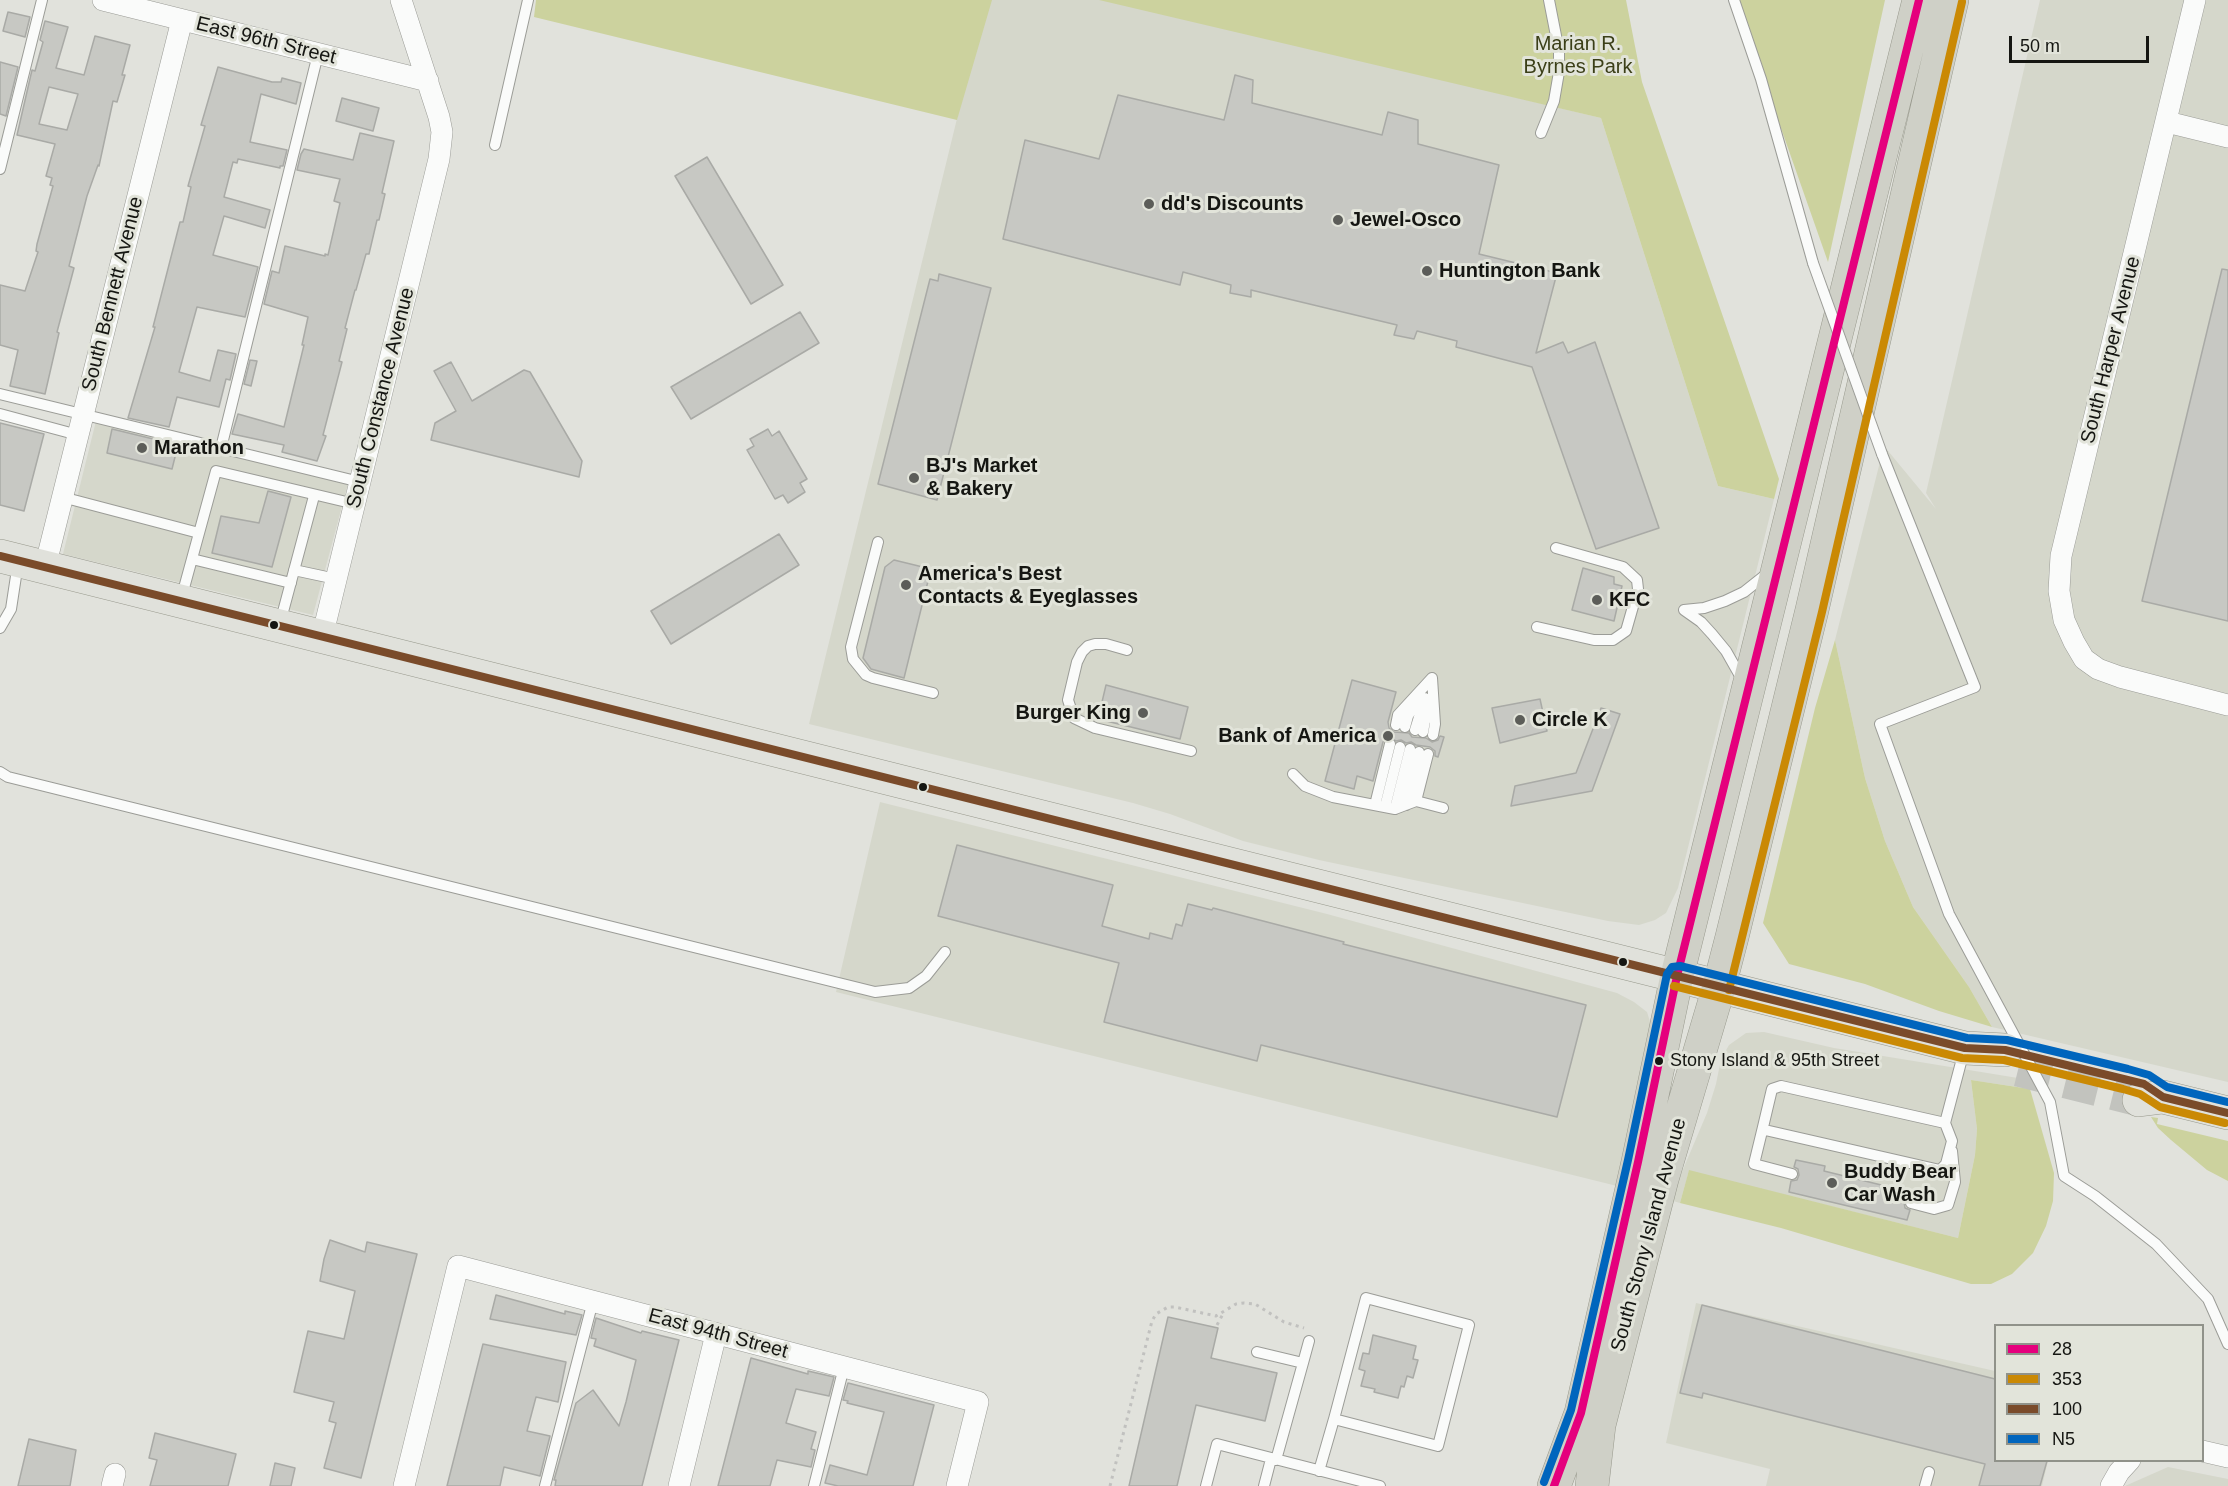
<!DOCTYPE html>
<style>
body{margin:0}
#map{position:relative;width:2228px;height:1486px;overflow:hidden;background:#e1e2dc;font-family:Helvetica,sans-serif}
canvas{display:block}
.legend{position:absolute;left:1994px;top:1324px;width:210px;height:138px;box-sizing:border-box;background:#e2e4da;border:2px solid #90928a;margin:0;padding:8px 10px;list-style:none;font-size:18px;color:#151612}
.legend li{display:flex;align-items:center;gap:12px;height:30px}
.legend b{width:30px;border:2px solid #90928a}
.scale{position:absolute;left:2009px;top:36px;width:140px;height:27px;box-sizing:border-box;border:3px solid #151612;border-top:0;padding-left:8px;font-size:18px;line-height:21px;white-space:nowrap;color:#151612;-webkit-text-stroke:4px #e2e4da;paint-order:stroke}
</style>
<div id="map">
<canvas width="2228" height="1486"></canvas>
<ul class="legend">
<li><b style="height:8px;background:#e5007d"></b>28</li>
<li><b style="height:8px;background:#ca8904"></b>353</li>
<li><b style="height:8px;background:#7a4b2a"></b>100</li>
<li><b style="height:8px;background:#0065bd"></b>N5</li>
</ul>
<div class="scale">50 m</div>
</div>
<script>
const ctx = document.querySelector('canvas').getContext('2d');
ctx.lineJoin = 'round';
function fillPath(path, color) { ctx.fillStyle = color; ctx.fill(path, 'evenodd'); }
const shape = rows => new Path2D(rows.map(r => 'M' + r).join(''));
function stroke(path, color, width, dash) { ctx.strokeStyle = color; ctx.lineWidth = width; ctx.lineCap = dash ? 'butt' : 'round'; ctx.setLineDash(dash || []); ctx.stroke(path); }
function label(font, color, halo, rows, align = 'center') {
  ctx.font = font + ' Helvetica,sans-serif'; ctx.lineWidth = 6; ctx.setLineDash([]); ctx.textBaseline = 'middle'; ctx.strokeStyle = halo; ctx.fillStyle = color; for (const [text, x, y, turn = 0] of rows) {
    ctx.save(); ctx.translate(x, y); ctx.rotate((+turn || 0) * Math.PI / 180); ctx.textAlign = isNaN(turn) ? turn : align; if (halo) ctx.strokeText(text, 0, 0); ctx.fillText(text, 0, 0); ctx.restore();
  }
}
const built = shape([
 [986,0,1114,0,1601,118,1718,486,1774,499,1678,888,1666,913,1655,920,1639,925,1608,921,1319,860,1243,841,1170,814,1133,803,809,724],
 [2040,0,2228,0,2228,1082,1992,1027,1969,987,1913,907,1885,841,1865,778,1835,640,1884,446,1936,509,1926,493],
 [97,417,349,480,313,615,63,554],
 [880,802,1327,914,1617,993,1634,1002,1647,1012,1651,1025,1617,1186,836,992],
 [1764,1032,1834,1048,2024,1079,2030,1089,1971,1080,1977,1129,1975,1155,1958,1238,1689,1171,1680,1203,1670,1200,1707,1113,1716,1084,1721,1059,1729,1045,1746,1033],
 [1696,1303,1995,1371,1996,1460,2048,1461,2042,1486,1766,1486,1770,1469,1666,1443],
 [2168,1467,2228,1479,2228,1486,2125,1486]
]);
const green = shape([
 [536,0,992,0,957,120,534,17],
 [1099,0,1626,0,1642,82,1779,479,1774,499,1718,486,1601,118],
 [1736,0,1885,0,1828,262],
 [1835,640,1865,778,1885,841,1913,907,1969,987,1992,1027,1939,1011,1865,984,1789,964,1763,923,1815,708],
 [1971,1080,2030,1089,2054,1173,2053,1201,2046,1226,2033,1253,2012,1274,1991,1284,1971,1284,1781,1228,1680,1203,1689,1170,1958,1238,1975,1155,1977,1129],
 [2151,1117,2158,1118,2157,1124,2228,1141,2228,1181,2207,1170,2171,1140,2158,1128]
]);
const building = shape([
 [8,12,30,17,25,37,3,31,8,12],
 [45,21,68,27,56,68,84,75,95,36,130,45,122,75,125,75,117,102,113,101,99,166,98,165,87,196,69,266,74,268,57,332,59,333,45,394,10,386,18,350,0,345,0,285,25,291,38,252,36,251,37,244,53,186,50,185,52,178,46,176,55,144,17,135,32,70,35,71,43,42,40,40,45,21],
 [49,87,78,94,67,130,39,124,49,87],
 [0,62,18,67,6,116,0,114,0,62],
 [218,67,272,82,281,82,282,78,301,83,296,104,261,94,250,142,287,150,283,166,280,166,280,168,238,159,237,163,233,162,224,197,270,210,265,228,224,216,213,255,258,267,245,317,197,307,179,372,210,381,218,350,236,354,230,380,226,379,219,407,177,397,169,427,128,418,155,327,153,327,180,222,183,222,191,187,188,186,205,126,201,125,218,67],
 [1235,75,1253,80,1252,103,1382,135,1388,112,1418,120,1418,144,1499,165,1479,254,1557,273,1536,353,1563,342,1568,353,1595,342,1659,528,1596,549,1532,367,1456,347,1457,341,1417,331,1414,339,1394,335,1397,325,1251,290,1251,297,1230,293,1231,285,1183,272,1180,285,1003,239,1025,140,1099,159,1118,95,1224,120,1235,75],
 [342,98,379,108,373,131,336,121,342,98],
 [360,133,394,141,382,193,385,194,379,220,377,220,369,254,366,254,356,290,355,290,345,328,347,329,339,361,342,362,323,435,326,436,317,461,282,452,284,445,232,434,238,414,284,427,304,345,302,345,308,317,264,304,272,271,279,273,285,246,325,256,325,254,328,255,340,203,334,201,340,179,297,170,301,154,304,149,353,160,360,133],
 [707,157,783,285,751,304,675,176,707,157],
 [2222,269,2228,270,2228,621,2142,601,2222,269],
 [939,274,991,288,937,500,878,484,930,279,938,281,939,274],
 [800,312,819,343,691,419,671,387,800,312],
 [250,360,257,361,251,386,244,384,250,360],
 [451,362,472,401,524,370,530,372,582,461,579,477,431,440,435,423,456,411,434,371,451,362],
 [0,423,44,434,24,511,0,505,0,423],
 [112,429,178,445,172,469,107,453,112,429],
 [768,429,772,436,779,431,807,479,800,483,805,492,788,503,783,495,775,499,747,450,754,446,750,439,768,429],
 [268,491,291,497,272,567,212,553,221,516,259,523,268,491],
 [779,534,799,565,671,644,651,611,779,534],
 [894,560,931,569,904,678,871,669,863,658,885,567,894,560],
 [1583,568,1614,577,1614,584,1622,586,1614,621,1572,610,1583,568],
 [1352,680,1396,692,1388,722,1389,728,1394,732,1409,733,1412,737,1426,738,1432,742,1438,740,1440,736,1444,737,1438,757,1435,756,1435,751,1430,747,1416,745,1411,742,1406,743,1401,740,1396,741,1388,737,1383,742,1373,781,1357,776,1354,789,1325,781,1352,680],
 [1106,685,1188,707,1180,739,1098,719,1106,685],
 [1540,699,1547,731,1500,743,1492,708,1540,699],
 [1601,708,1620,714,1592,791,1511,806,1515,786,1576,773,1601,708],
 [957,845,1113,885,1102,926,1149,939,1150,933,1172,939,1176,924,1182,926,1188,904,1212,910,1213,908,1344,942,1343,944,1586,1005,1557,1117,1261,1045,1257,1061,1104,1022,1119,963,938,916,957,845],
 [1796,1160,1825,1166,1824,1171,1914,1193,1913,1196,1906,1197,1904,1202,1905,1208,1910,1210,1907,1220,1789,1192,1791,1181,1797,1180,1799,1175,1798,1169,1794,1167,1796,1160],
 [330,1240,365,1252,367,1242,417,1254,361,1478,324,1468,336,1423,329,1421,334,1402,294,1392,308,1331,344,1339,355,1291,320,1281,324,1259,330,1240],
 [496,1295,565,1314,565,1311,582,1315,576,1335,490,1319,496,1295],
 [1702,1305,1995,1379,1995,1461,2047,1461,2040,1486,1979,1486,1985,1464,1703,1393,1702,1398,1680,1393,1702,1305],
 [1168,1317,1218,1328,1211,1358,1277,1373,1265,1421,1196,1405,1177,1486,1129,1486,1168,1317],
 [596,1318,641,1333,642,1331,679,1340,642,1486,555,1486,556,1480,554,1480,576,1403,593,1390,619,1426,626,1402,636,1360,594,1346,596,1339,591,1338,596,1318],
 [1373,1335,1416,1346,1413,1359,1418,1360,1413,1378,1407,1376,1404,1387,1401,1386,1398,1398,1374,1392,1375,1389,1361,1386,1365,1371,1359,1369,1363,1353,1369,1354,1373,1335],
 [483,1344,566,1362,558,1402,536,1397,527,1431,550,1436,540,1476,504,1467,500,1486,447,1486,483,1344],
 [751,1358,808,1374,808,1371,834,1377,829,1396,796,1389,786,1423,816,1432,811,1449,815,1450,811,1467,777,1460,770,1486,718,1486,751,1358],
 [848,1383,934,1405,913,1486,838,1486,825,1483,830,1465,867,1475,884,1412,847,1403,848,1401,843,1400,848,1383],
 [155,1433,236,1454,228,1486,150,1486,157,1460,149,1458,155,1433],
 [29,1439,76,1450,70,1486,18,1486,29,1439],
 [275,1463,295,1468,291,1486,270,1486,275,1463]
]);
const primaryTunnel = shape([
 [2018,1070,2139,1100]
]);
const path = shape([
 [1217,1325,1224,1312],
 [1110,1486,1152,1321,1156,1314,1168,1307,1175,1307,1216,1316,1236,1304,1244,1303,1255,1304,1284,1322,1304,1328]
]);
const lane = shape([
 [1734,0,1761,79,1813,263],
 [1541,133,1554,101,1559,72,1559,51,1549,0],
 [495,145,528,0],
 [0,169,42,0],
 [0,394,360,482],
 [0,414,78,435],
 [221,448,318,54],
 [1882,454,1975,687,1880,724,1949,914,2050,1102,2064,1176,2095,1196,2156,1244,2208,1299,2228,1344],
 [62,497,199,533],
 [878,542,851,647,853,659,866,675,873,678,933,693],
 [192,559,291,583],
 [294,570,336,579],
 [181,599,216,471,355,504],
 [1684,610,1704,608,1725,601,1744,592,1768,573],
 [1684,610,1701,622,1712,634,1726,651,1743,681],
 [280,623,314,496],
 [1537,627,1594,640,1613,640,1626,631,1638,589,1637,580,1623,567,1556,548],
 [0,628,11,609,18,563],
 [1127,650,1106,644,1095,644,1088,646,1082,652,1077,662,1068,700,1074,718,1095,728,1191,751],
 [1432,678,1435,724,1433,735],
 [1396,725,1398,715,1432,678],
 [1405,727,1408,716,1416,703],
 [1415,730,1425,698],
 [1423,732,1429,699],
 [0,772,8,777,875,992,909,988,926,976,945,952],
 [1293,774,1305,786,1333,797,1395,809,1416,801,1443,808],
 [1416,801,1428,754],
 [1375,805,1390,744],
 [1406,805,1419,752],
 [1385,807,1400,747],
 [1395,809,1410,749],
 [1945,1123,1781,1086,1772,1089,1763,1127,1765,1130,1940,1170,1946,1164,1952,1141,1945,1123,1964,1051],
 [1763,1127,1754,1164,1792,1174],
 [1911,1203,1934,1209,1948,1205,1955,1182,1952,1151],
 [1257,1352,1303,1363,1276,1460],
 [1303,1363,1309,1341],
 [1319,1471,1334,1419,1438,1446,1469,1325,1366,1298,1334,1419],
 [545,1486,593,1301],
 [814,1486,844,1367],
 [1206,1486,1217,1444,1380,1486],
 [1264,1486,1271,1459],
 [1925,1486,1929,1472]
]);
const street = shape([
 [103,0,428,81],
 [2195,0,2061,556,2059,591,2064,620,2074,642,2084,659,2098,669,2120,677,2228,705],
 [2167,122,2228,137],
 [45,567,182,20],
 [322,637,439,159,442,132,439,117,401,0],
 [2202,1451,2228,1457],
 [112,1486,115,1474],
 [404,1486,458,1266,978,1402,957,1486],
 [679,1486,716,1334],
 [2111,1486,2119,1472,2130,1460]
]);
const primary = shape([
 [0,556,1965,1048,2005,1050],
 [2139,1100,2163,1097,2228,1113]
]);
const highway = shape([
 [1554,1486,1581,1413,1638,1162,1677,976,1919,0],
 [1592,1486,1599,1425,1662,1179,1719,987,1732,937,1812,610,1952,0]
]);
const laneBridge = shape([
 [1813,263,1882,454]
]);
const bus1 = shape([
 [1554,1486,1581,1413,1638,1162,1677,976,1919,0]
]);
const bus2 = shape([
 [1674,986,1962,1058,2004,1060,2123,1089,2140,1094,2160,1107,2225,1123],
 [1729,990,1822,612,1962,2]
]);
const bus3 = shape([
 [0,556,1965,1048,2005,1050,2144,1084,2163,1097,2228,1113]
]);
const bus4 = shape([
 [1544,1482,1571,1410,1628,1160,1667,974,1672,967,1680,966,1967,1038,2007,1040,2128,1069,2149,1075,2167,1087,2228,1102]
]);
const markers = [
 [1149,204,6,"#5c5d59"],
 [1338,220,6,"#5c5d59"],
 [1427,271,6,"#5c5d59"],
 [142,448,6,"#5c5d59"],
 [914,478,6,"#5c5d59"],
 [906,585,6,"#5c5d59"],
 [1597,600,6,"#5c5d59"],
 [274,625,5,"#151612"],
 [1143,713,6,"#5c5d59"],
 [1520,720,6,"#5c5d59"],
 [1388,736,6,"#5c5d59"],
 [923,787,5,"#151612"],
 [1623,962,5,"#151612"],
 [1659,1061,5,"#151612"],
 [1832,1183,6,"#5c5d59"]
];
const busNames = [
 ["Stony Island & 95th Street",1670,1061]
];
const streetNames = [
 ["East 96th Street",266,41,14],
 ["South Bennett Avenue",113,294,-76],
 ["South Harper Avenue",2111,350,-76],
 ["South Constance Avenue",381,398,-76],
 ["South Stony Island Avenue",1649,1235,-75],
 ["East 94th Street",718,1334,15]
];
const parkNames = [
 ["Marian R.",1578,44],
 ["Byrnes Park",1578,67]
];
const poiNames = [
 ["dd's Discounts",1161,204],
 ["Jewel-Osco",1350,220],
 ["Huntington Bank",1439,271],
 ["Marathon",154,448],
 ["BJ's Market",926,466],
 ["& Bakery",926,489],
 ["America's Best",918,574],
 ["Contacts & Eyeglasses",918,597],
 ["KFC",1609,600],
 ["Burger King",1131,713,"right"],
 ["Circle K",1532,720],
 ["Bank of America",1376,736,"right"],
 ["Buddy Bear",1844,1172],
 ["Car Wash",1844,1195]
];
fillPath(built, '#d5d7cb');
fillPath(green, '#ccd29e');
fillPath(building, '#c7c8c3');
stroke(building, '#a9aaa6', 1.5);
stroke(primaryTunnel, '#c2c3be', 33, [33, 16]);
stroke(lane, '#9b9c97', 12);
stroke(street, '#9b9c97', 22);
stroke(primary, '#97988c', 34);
stroke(highway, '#97988c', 34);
stroke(path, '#c1c1bf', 3, [3, 4.5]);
stroke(lane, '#fafbfa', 10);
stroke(street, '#fafbfa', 21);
stroke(primary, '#e0e1db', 33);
stroke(highway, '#cfd0c7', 33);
stroke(laneBridge, '#9b9c97', 12, []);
stroke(laneBridge, '#fafbfa', 10);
stroke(bus1, '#e5007d', 8);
stroke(bus2, '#ca8904', 8);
stroke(bus3, '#7a4b2a', 8);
stroke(bus4, '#0065bd', 8);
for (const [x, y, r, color] of markers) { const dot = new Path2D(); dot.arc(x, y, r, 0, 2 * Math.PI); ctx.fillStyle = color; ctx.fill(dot); stroke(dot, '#e2e4da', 2); }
label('18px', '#151612', '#e2e4da', busNames, 'left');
label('20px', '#151612', '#e2e4da', streetNames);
label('20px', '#3b3f18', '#e2e4da', parkNames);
label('bold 20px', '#151612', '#e2e4da', poiNames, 'left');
</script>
